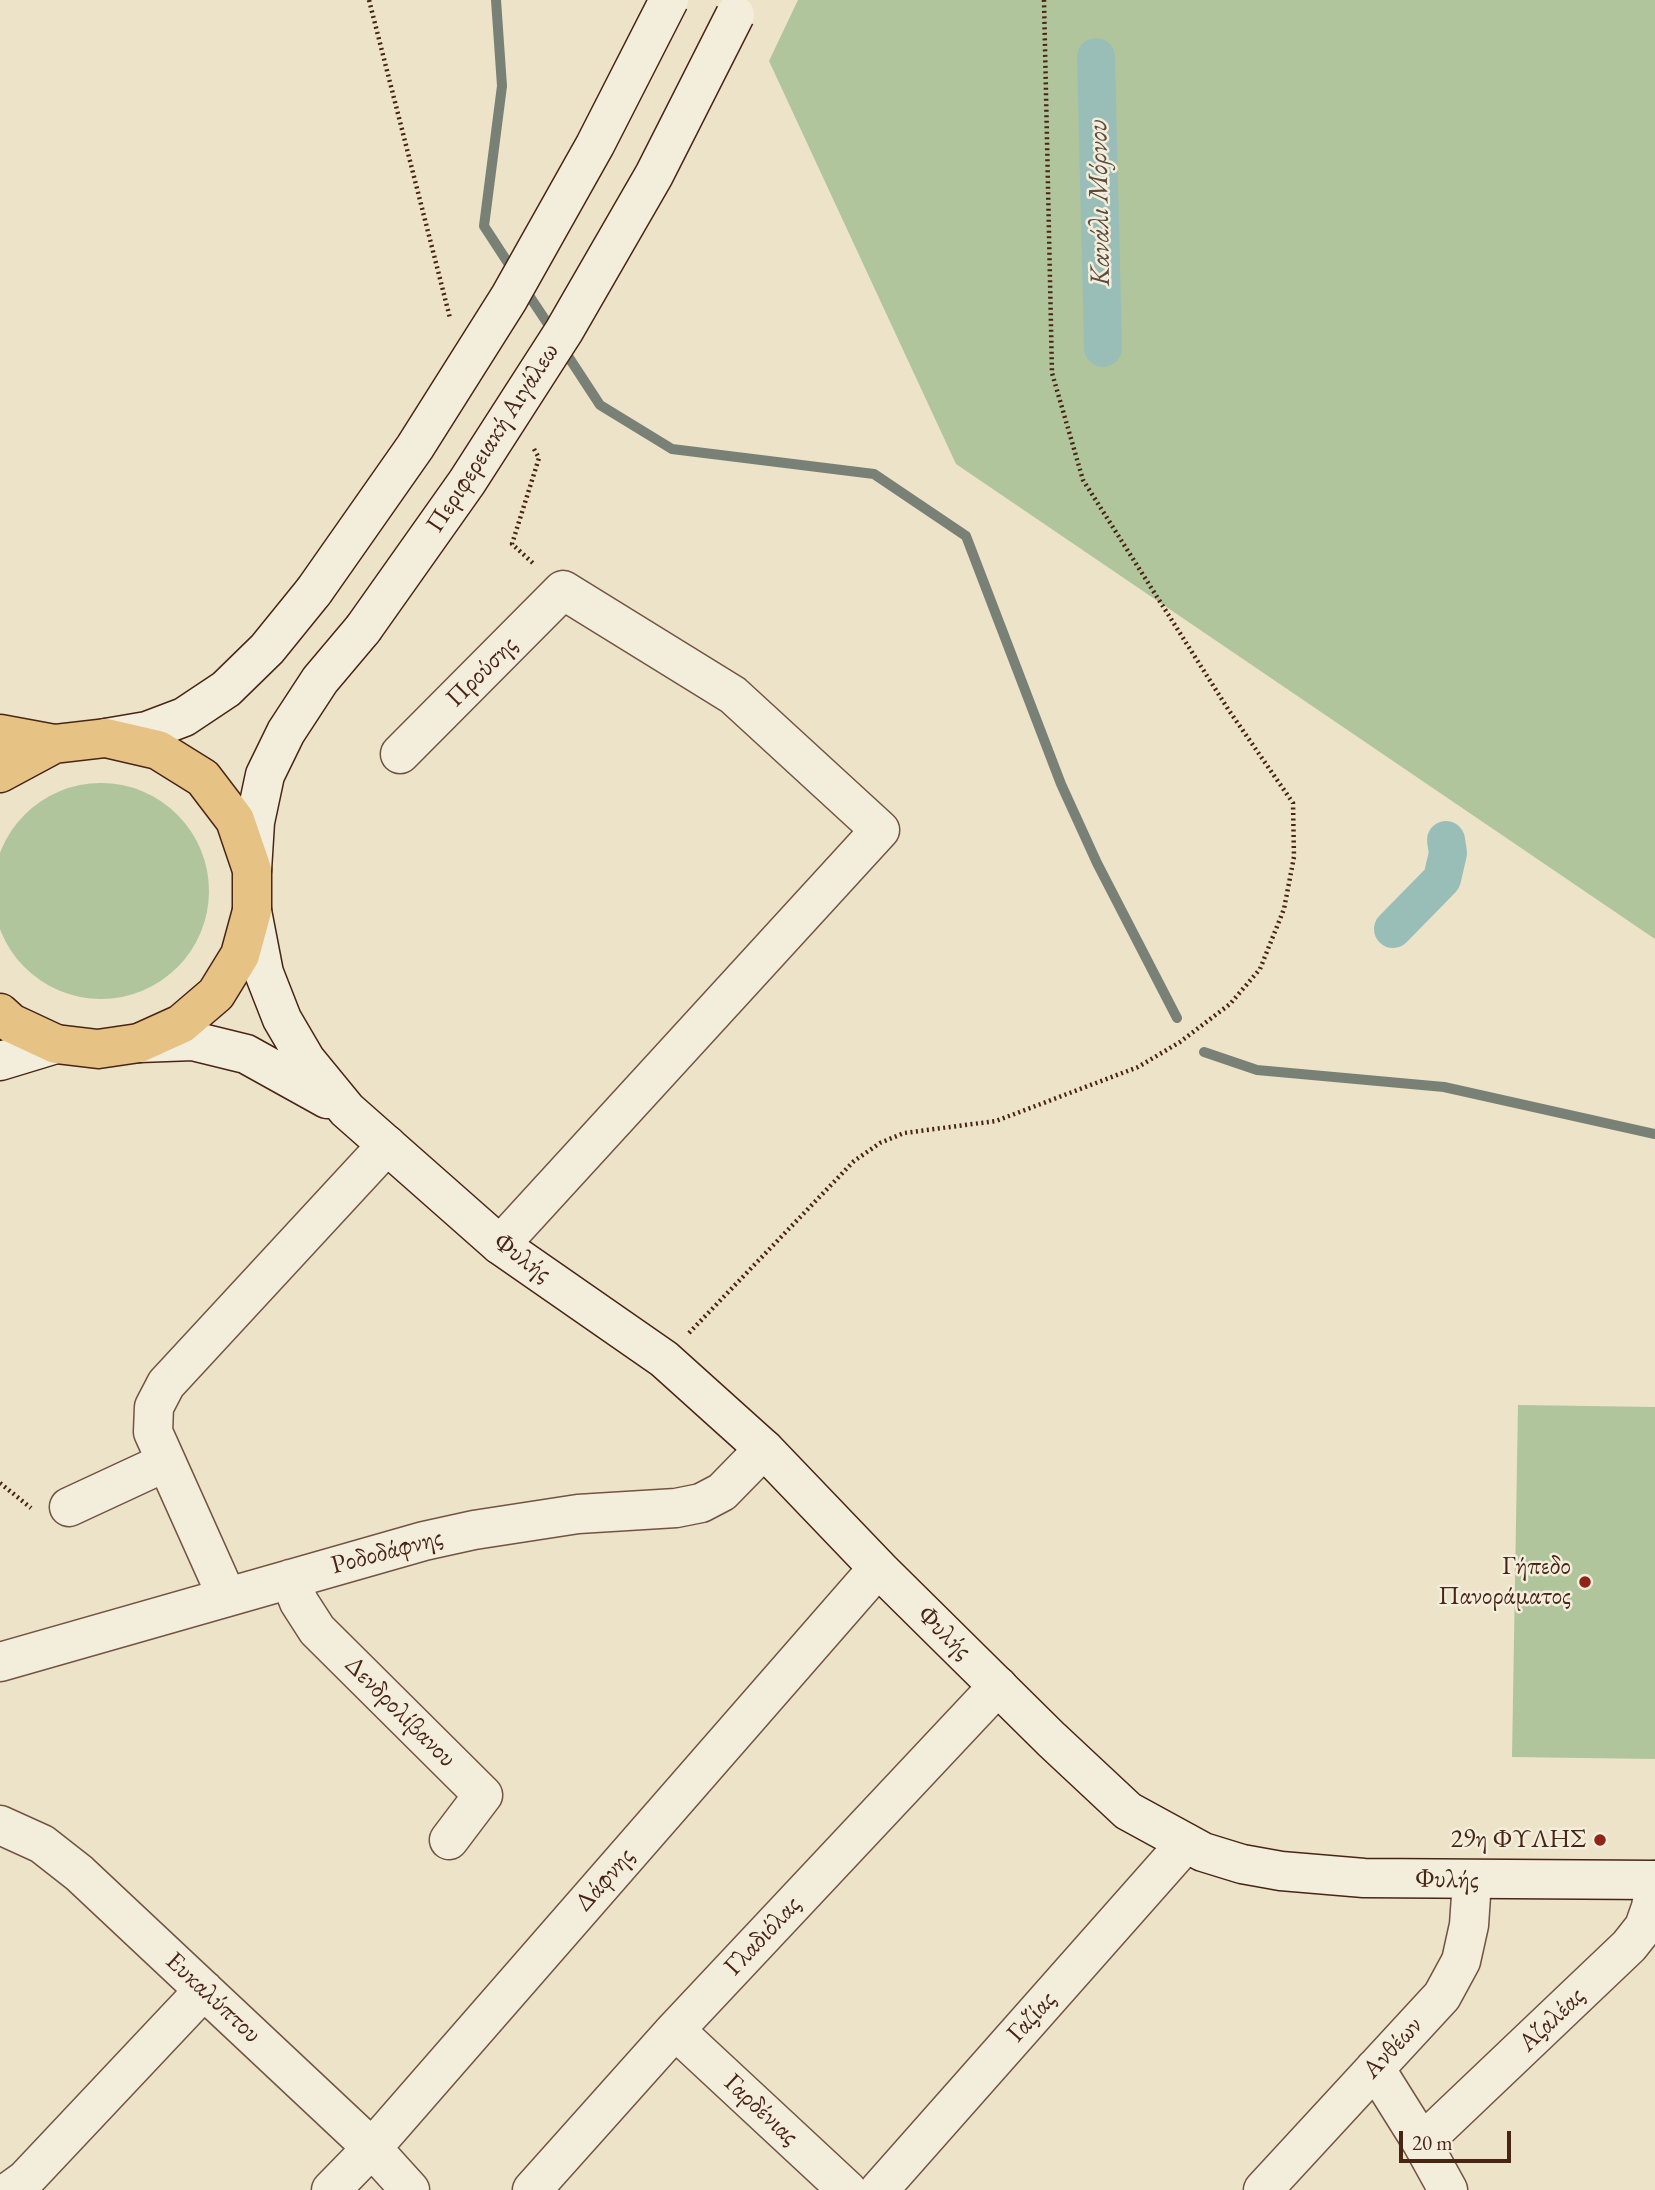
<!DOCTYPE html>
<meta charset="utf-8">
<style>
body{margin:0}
#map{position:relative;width:1655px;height:2190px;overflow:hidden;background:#ece3c9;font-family:"EB Garamond",serif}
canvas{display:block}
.scale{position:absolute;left:1399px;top:2131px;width:112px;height:32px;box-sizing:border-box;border:4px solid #492516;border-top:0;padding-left:9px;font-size:21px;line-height:24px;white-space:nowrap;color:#492516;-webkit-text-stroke:5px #f3eddc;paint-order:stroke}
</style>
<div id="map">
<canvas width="1655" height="2190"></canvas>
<div class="scale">20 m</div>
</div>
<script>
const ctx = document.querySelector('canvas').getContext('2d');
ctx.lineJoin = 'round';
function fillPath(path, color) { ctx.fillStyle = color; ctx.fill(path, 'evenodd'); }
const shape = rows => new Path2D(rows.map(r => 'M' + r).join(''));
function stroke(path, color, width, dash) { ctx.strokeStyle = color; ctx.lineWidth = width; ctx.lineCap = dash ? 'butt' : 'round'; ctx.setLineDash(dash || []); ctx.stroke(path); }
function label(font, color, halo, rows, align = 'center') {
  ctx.font = font + ' "EB Garamond",serif'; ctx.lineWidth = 5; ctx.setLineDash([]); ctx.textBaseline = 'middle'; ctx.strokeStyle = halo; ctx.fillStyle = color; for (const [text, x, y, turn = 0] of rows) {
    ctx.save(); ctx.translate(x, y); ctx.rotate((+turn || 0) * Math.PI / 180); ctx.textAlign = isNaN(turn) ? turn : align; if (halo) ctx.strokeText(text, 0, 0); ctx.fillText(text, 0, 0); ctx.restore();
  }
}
const green = shape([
 [798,0,1655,0,1655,939,956,464,769,61],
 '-7 891a108 108 0 1 1 216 0a108 108 0 1 1-216 0Z',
 [1518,1405,1655,1407,1655,1759,1512,1757]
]);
const stream = shape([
 [496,0,502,86,484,226,514,272],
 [524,288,554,333],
 [562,347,600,405,672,449,874,474,966,536,1061,784,1097,863,1177,1018],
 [1204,1052,1257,1070,1444,1087,1655,1134]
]);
const canal = shape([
 [1096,57,1103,348],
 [1393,929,1442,879,1448,853,1446,840]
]);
const path = shape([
 [369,0,450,318],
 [534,449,539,458,512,544,535,565],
 [689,1333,854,1161,880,1143,904,1133,996,1121,1138,1067,1180,1042,1230,1004,1260,969,1284,909,1294,857,1293,803,1228,709,1083,480,1052,373,1044,0],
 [0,1483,31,1508]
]);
const minor = shape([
 [400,754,563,590,733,695,880,830,500,1245],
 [69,1507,166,1462],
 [290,1579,299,1602,317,1630,483,1795,449,1840],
 [227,1597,153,1432,154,1407,166,1384,387,1145],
 [0,1662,424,1541,474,1530,578,1514,676,1508,701,1503,722,1492,764,1449],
 [0,1825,42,1844,79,1873,372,2148,410,2190],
 [675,2030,847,2190],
 [1375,2068,1422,2143,1448,2190],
 [1422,2143,1629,1946,1644,1927,1651,1907,1655,1880],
 [11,2190,25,2180,204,1990],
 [331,2190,372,2148,878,1568],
 [532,2190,675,2030,998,1686],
 [879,2190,1186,1843],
 [1263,2190,1442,1996,1461,1961,1469,1925,1472,1881]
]);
const secondary = shape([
 [106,738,147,731,184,717,226,689,267,649,314,591],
 [252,870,255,822,265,775,286,732,320,680,363,629],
 [252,911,264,973,282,1019,306,1060,347,1110,500,1245,664,1359,764,1449,878,1568,1051,1739,1128,1811,1203,1852,1242,1864,1281,1871,1364,1878,1655,1880],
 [139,1043,193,1041,246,1054,327,1099],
 [0,1061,56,1044]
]);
const primary = shape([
 [0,734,54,744],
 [0,773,54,744,106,738,158,750,203,778,235,820,252,870,252,911,240,955,216,994,181,1024,139,1043,98,1049,56,1044,11,1023,0,1013]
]);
const secondaryBridge = shape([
 [314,591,415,447,509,298,595,145,669,0],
 [363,629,467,482,564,331,654,175,735,15]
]);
const markers = [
 [1585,1582,7,"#8f2418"],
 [1600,1840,7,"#8f2418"]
];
const streetNames = [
 ["Περιφερειακή Αιγάλεω",493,438,-57],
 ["Προύσης",482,672,-45],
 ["Φυλής",522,1258,36],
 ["Ροδοδάφνης",387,1552,-15],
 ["Φυλής",944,1633,44],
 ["Δενδρολίβανου",400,1712,45],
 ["Δάφνης",605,1880,-49],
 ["Φυλής",1447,1880,1],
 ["Γλαδιόλας",763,1936,-47],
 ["Ευκαλύπτου",213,1998,43],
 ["Γαζίας",1032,2017,-48],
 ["Αζαλέας",1552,2020,-44],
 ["Ανθέων",1393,2048,-47],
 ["Γαρδένιας",761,2110,43]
];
const poiNames = [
 ["Γήπεδο",1571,1567],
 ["Πανοράματος",1571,1597],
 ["29η ΦΥΛΗΣ",1586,1840]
];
const waterNames = [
 ["Κανάλι Μόρνου",1100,203,-91]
];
fillPath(green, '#b1c59c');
stroke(stream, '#798177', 10);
stroke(canal, '#99beb8', 38);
stroke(minor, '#725443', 41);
stroke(secondary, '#492516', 41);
stroke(primary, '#492516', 41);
stroke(path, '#492516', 4.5, [2, 3.5]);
stroke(minor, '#f3eddc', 38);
stroke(secondary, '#f3eddc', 38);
stroke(primary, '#e6c284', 38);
stroke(secondaryBridge, '#492516', 41, []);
stroke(secondaryBridge, '#f3eddc', 38);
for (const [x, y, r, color] of markers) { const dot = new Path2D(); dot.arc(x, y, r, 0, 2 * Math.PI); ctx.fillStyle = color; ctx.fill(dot); stroke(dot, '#f3eddc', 2.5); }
label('26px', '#492516', '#f3eddc', streetNames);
label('26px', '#492516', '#f3eddc', poiNames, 'right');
label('italic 28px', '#5d4b3e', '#f3eddc', waterNames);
</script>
